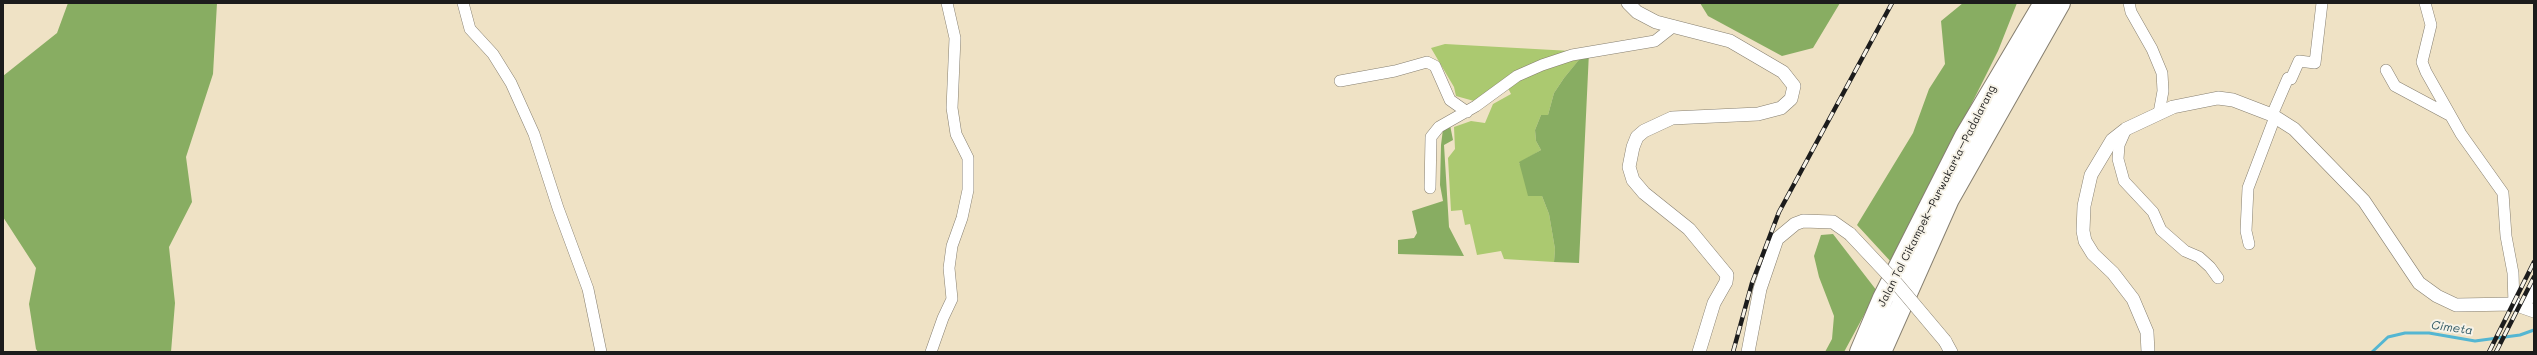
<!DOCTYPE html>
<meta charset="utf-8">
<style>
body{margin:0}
#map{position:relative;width:2537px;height:355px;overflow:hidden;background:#efe2c5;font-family:Mali,sans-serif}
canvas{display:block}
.frame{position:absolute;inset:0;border:4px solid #1c1c1c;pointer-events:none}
</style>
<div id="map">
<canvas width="2537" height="355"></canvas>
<div class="frame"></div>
</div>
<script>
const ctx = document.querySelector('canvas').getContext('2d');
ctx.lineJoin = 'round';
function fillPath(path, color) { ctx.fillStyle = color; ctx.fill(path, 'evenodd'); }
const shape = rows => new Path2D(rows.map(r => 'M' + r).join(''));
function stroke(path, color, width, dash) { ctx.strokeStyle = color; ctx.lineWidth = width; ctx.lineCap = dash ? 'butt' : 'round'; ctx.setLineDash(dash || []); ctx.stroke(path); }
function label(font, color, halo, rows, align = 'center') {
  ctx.font = font + ' Mali,sans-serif'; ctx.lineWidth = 4; ctx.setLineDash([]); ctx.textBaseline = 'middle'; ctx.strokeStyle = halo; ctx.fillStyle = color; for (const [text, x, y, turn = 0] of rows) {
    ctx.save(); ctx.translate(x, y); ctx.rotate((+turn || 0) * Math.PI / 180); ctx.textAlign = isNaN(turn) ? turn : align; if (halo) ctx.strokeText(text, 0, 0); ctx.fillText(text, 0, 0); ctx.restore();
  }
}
const green = shape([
 [1445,44,1589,52,1583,55,1564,78,1554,93,1548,115,1541,115,1535,130,1536,141,1541,150,1519,163,1542,196,1549,214,1555,249,1554,262,1504,259,1501,251,1477,255,1470,224,1465,225,1462,210,1451,211,1448,158,1455,149,1454,127,1471,121,1485,123,1493,104,1511,94,1506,84,1474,101,1456,96,1454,87,1431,48]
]);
const forest = shape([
 [68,3,217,3,213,74,186,157,192,202,169,247,175,303,171,352,38,352,36,349,29,304,36,268,3,217,3,76,57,33],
 [1700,3,1847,3,1840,3,1813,48,1782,56,1708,16],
 [1963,3,2017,3,1998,51,1892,263,1857,225,1913,133,1929,89,1945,64,1941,21],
 [1589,52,1579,263,1554,262,1555,249,1549,214,1542,196,1528,196,1519,162,1541,150,1536,141,1535,130,1541,115,1548,115,1554,93,1564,78,1582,56],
 [1450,125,1453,140,1444,145,1449,227,1464,256,1398,254,1398,240,1414,238,1417,233,1412,211,1443,201,1440,185,1441,145,1443,129],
 [1833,234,1877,291,1844,352,1825,352,1832,339,1834,316,1819,277,1814,256,1821,235]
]);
const stream = shape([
 [2372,352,2388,337,2405,333,2429,333,2475,341,2520,335,2534,330]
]);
const minor = shape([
 [463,3,470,29,493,54,511,83,534,134,558,208,588,289,601,352],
 [2129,3,2131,12,2152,49,2162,73,2163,91,2159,113],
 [2425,3,2431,25,2422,62,2426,72,2461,134,2503,193,2506,236,2513,273,2514,304],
 [2386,70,2395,86,2451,116],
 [1340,81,1395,71,1427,62,1435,66,1450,100,1467,112],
 [2272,115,2288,78,2291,79,2299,61,2315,63,2322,3],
 [2126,129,2119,145,2118,159,2124,181,2153,212,2161,230,2185,251,2199,257,2210,267,2218,278],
 [1430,188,1431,137,1439,127,1476,106,1517,76,1542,65,1572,55,1655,41,1674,26],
 [2249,244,2246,231,2248,188,2275,117],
 [2525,306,2534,288],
 [931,352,943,318,952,299,949,268,952,246,962,218,968,190,968,158,956,134,952,108,955,38,947,3]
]);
const tertiary = shape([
 [1628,3,1637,12,1656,22,1730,41,1783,72,1794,86,1791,99,1781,108,1758,114,1672,118,1644,131,1637,137,1633,147,1629,167,1633,180,1644,193,1689,229,1727,275,1726,282,1714,303,1699,352],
 [1945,341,1951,352],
 [1748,352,1760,289,1777,239,1795,224,1803,221,1833,222,1850,234],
 [2148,352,2147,332,2133,299,2113,273,2093,254,2085,241,2083,231,2084,206,2091,175,2112,140,2126,129,2173,107,2218,98,2233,100,2272,115,2294,129,2364,201,2419,283,2437,296,2456,305,2514,304,2534,311]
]);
const motorway = shape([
 [1860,352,1883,298,1965,136,2044,3],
 [1881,352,1949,199,2060,3]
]);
const rail = shape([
 [1733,352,1752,283,1779,212,1892,3],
 [2489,352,2534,262],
 [2496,352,2534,277]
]);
const tertiaryBridge = shape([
 [1850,234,1897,284,1945,341]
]);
const streetNames = [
 ["Jalan Tol Cikampek–Purwakarta–Padalarang",1937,196,-63]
];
const waterNames = [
 ["Cimeta",2452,328,8]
];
fillPath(green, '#abc970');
fillPath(forest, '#88ad62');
stroke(stream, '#54b6d2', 3);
stroke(minor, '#867f70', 12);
stroke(tertiary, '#867f70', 14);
stroke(motorway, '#867f70', 22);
stroke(minor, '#fff', 11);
stroke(tertiary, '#fff', 13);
stroke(motorway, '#fff', 20);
stroke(rail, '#1c1c1c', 4.5);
stroke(rail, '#f7f3e8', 3, [9]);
stroke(tertiaryBridge, '#867f70', 14, []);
stroke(tertiaryBridge, '#fff', 13);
label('11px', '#1c1c1c', '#f7f3e8', streetNames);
label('italic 12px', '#325a65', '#f7f3e8', waterNames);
</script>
